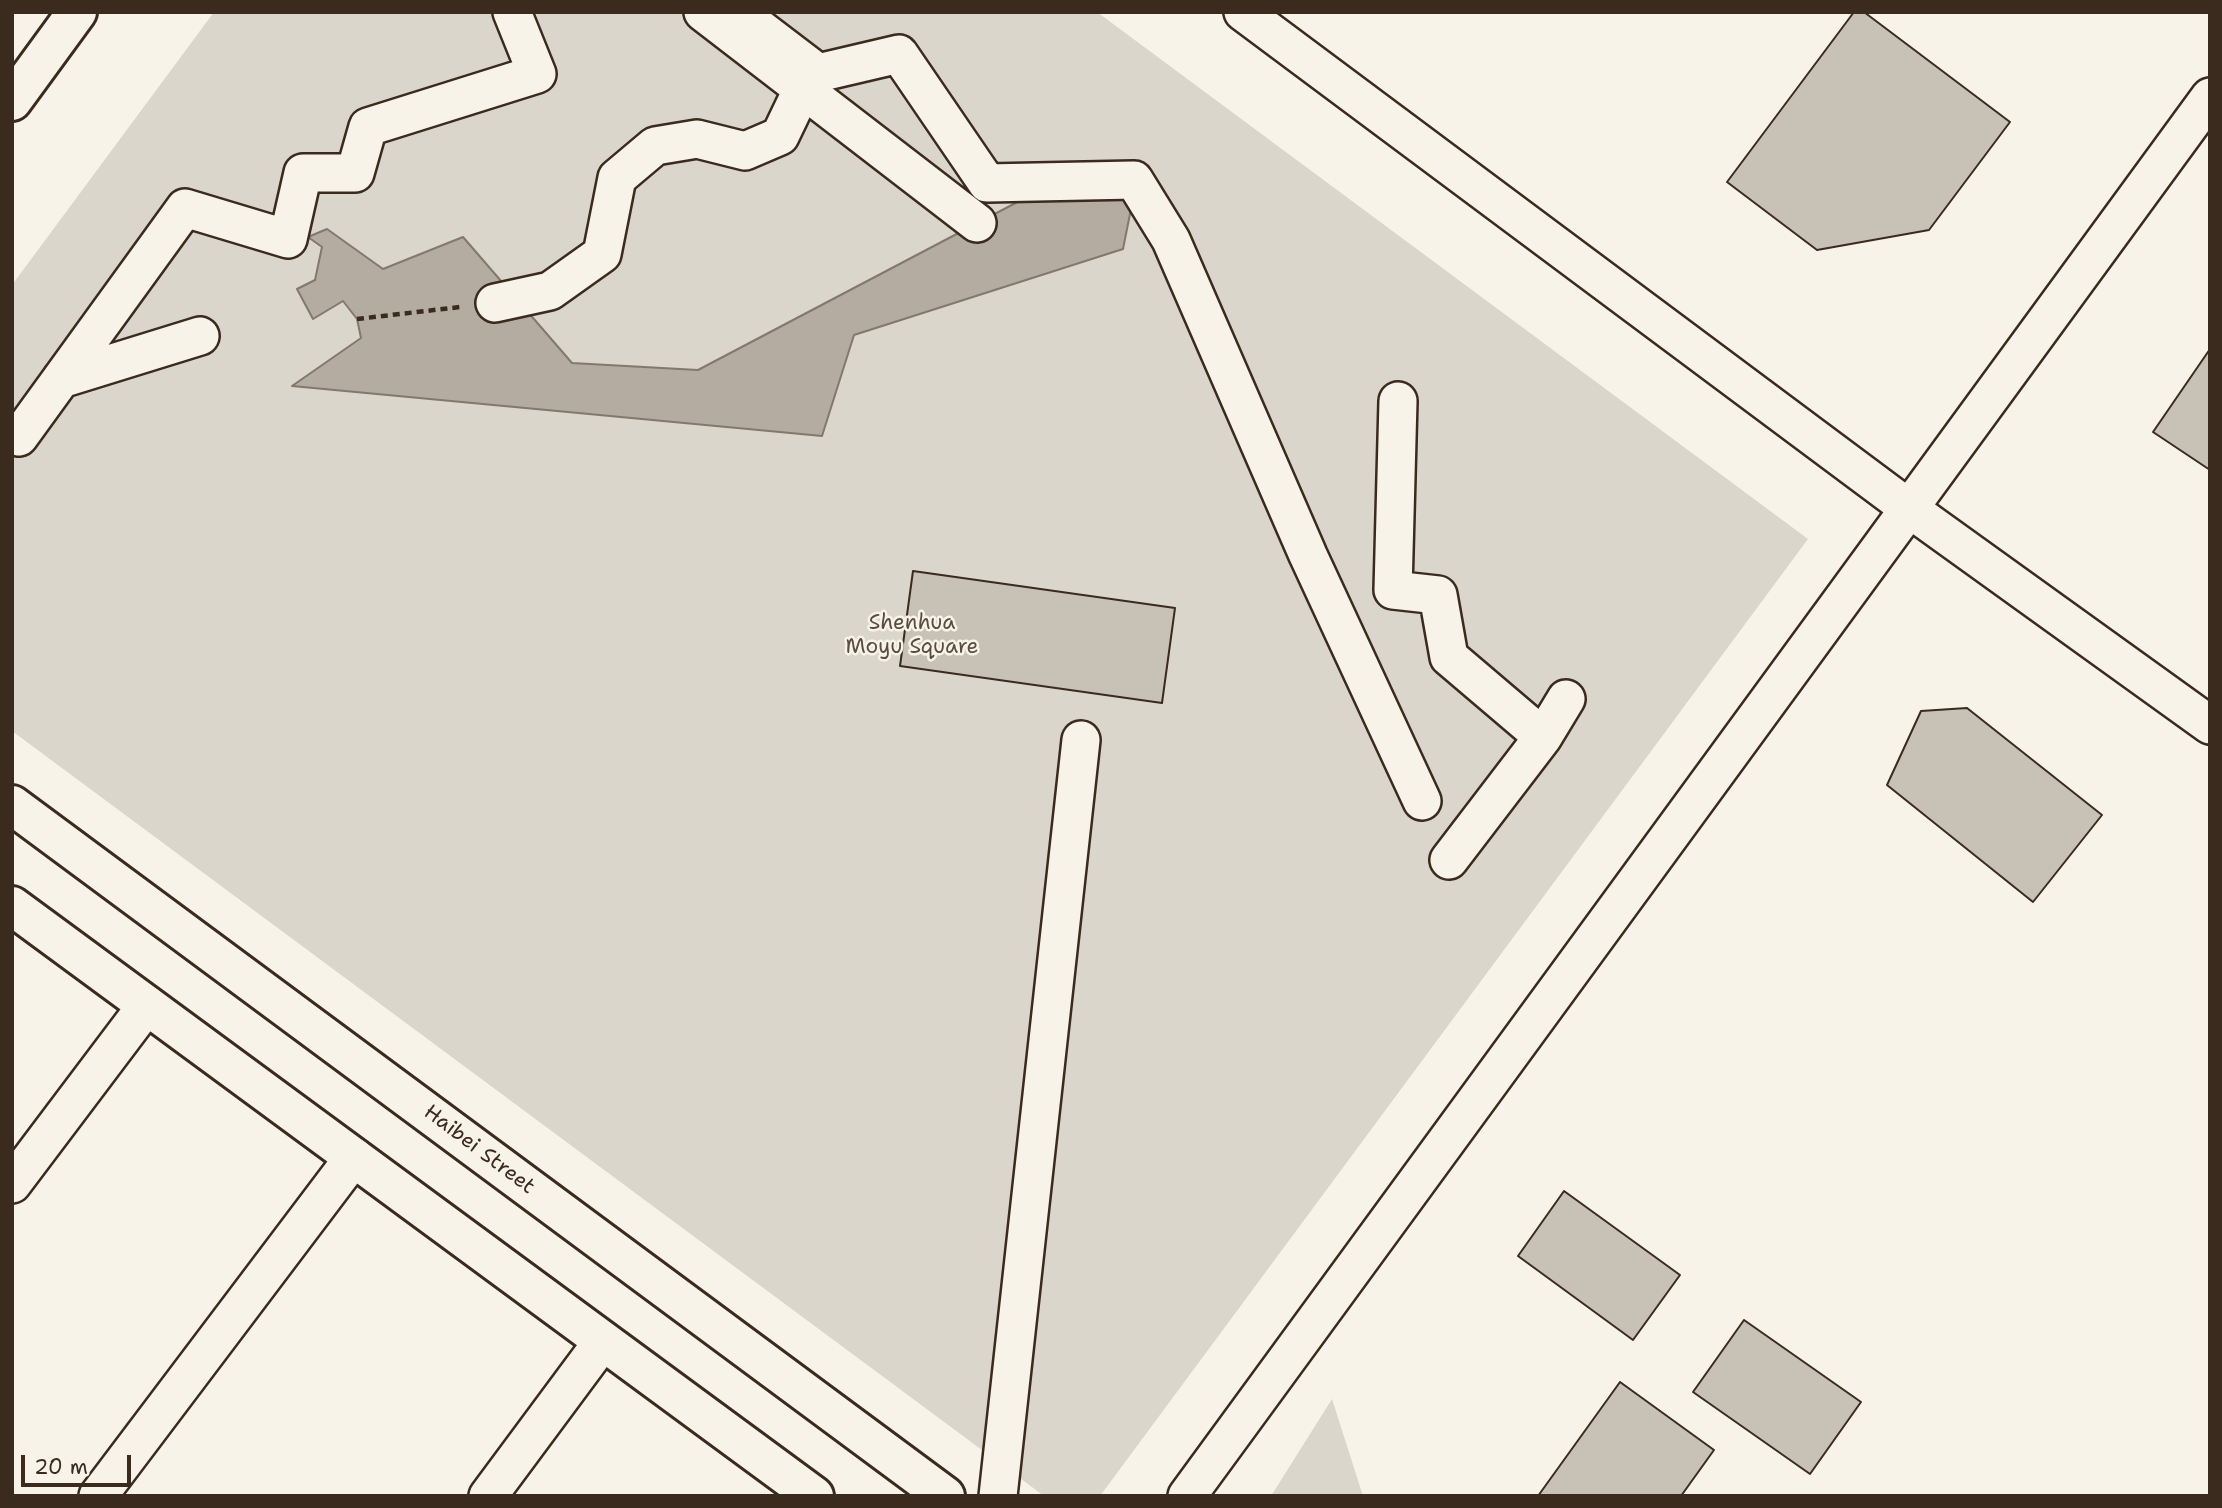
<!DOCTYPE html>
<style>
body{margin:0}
#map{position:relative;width:2222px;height:1508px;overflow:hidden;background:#f7f3e8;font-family:"Shantell Sans",sans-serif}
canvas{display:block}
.frame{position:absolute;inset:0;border:14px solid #3b2a1e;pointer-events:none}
.scale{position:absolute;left:21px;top:1455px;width:110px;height:32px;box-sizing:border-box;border:4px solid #3b2a1e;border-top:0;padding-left:9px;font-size:21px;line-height:24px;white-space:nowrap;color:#3b2a1e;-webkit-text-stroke:5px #f7f3e8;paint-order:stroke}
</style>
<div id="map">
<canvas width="2222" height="1508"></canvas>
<div class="frame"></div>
<div class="scale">20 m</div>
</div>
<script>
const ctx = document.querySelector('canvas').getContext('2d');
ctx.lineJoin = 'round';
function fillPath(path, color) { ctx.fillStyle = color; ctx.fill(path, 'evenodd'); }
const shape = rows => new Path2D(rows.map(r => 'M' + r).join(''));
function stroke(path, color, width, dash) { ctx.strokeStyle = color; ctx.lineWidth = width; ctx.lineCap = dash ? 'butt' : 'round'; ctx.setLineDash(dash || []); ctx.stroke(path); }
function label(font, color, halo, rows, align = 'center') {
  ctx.font = font + ' "Shantell Sans",sans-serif'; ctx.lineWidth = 5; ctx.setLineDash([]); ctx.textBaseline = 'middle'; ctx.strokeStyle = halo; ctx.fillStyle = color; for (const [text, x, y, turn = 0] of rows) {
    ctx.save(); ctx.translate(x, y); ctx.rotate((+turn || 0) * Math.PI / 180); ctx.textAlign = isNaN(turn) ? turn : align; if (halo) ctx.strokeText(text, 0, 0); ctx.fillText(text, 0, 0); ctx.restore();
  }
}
const green = shape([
 [214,12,1097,12,1808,539,1100,1496,1044,1496,12,731,12,285],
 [1332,1399,1363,1496,1271,1496]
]);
const water = shape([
 [1046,187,1133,199,1123,249,854,335,822,436,292,386,361,338,357,319,343,301,313,319,297,289,315,280,322,247,308,237,327,229,383,269,463,237,572,363,698,370,1046,187]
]);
const building = shape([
 [1854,12,1864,12,2010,122,1929,230,1817,250,1727,182,1854,12],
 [2210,349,2210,470,2153,432,2210,349],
 [913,571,1175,608,1162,703,900,666,913,571],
 [1967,708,2102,815,2033,902,1887,785,1921,711,1967,708],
 [1564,1191,1680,1275,1633,1340,1518,1256,1564,1191],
 [1744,1320,1861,1402,1810,1474,1693,1392,1744,1320],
 [1620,1382,1714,1450,1681,1496,1538,1496,1620,1382]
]);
const path = shape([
 [357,319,460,307]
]);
const minor = shape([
 [703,12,977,223],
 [738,12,818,73,899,54,987,183,1134,180,1171,240,1308,555,1422,801],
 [1243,12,1907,507,2210,725],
 [495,303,550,291,602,254,617,178,655,146,697,139,745,151,780,136,803,88],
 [61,379,200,336],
 [1398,401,1393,590,1438,595,1449,657,1543,737],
 [19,437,185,208,288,239,303,173,355,173,368,127,537,74,512,12],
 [1449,860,1543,737,1566,699],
 [12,1184,147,1005],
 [98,1496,354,1157],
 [488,1496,603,1341],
 [998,1496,1081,740],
 [1187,1496,2210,97]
]);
const major = shape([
 [12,101,77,12],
 [12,805,945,1496],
 [12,906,814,1496]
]);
const parkNames = [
 ["Shenhua",912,624],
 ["Moyu Square",912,648]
];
const streetNames = [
 ["Haibei Street",479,1150,37]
];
fillPath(green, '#dbd6cb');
fillPath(water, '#b4aca0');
stroke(water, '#84786c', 2);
fillPath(building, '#c8c1b6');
stroke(building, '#3b2a1e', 2);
stroke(minor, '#3b2a1e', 42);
stroke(major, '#3b2a1e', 44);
stroke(path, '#3b2a1e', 4.5, [7, 5]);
stroke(minor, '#f7f3e8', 37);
stroke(major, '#f7f3e8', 38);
label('21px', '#5b4c41', '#f7f3e8', parkNames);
label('21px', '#3b2a1e', '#f7f3e8', streetNames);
</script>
